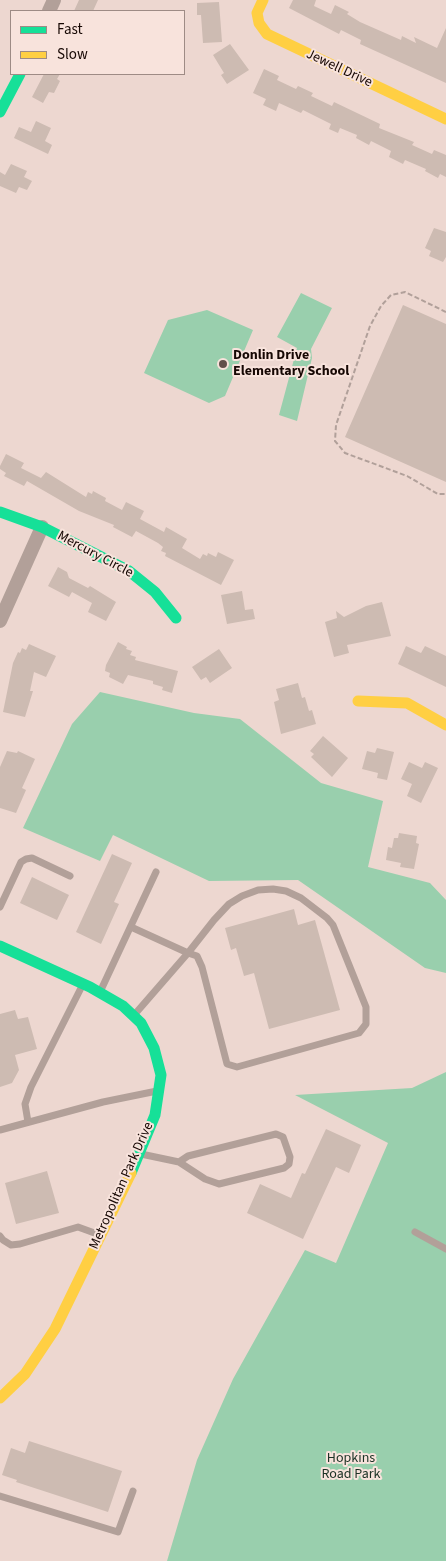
<!DOCTYPE html>
<style>
body{margin:0}
#map{position:relative;width:446px;height:1561px;overflow:hidden;background:#edd7d0;font-family:"Source Sans 3",sans-serif}
canvas{display:block}
.legend{position:absolute;left:10px;top:10px;width:175px;height:65px;box-sizing:border-box;background:#f8e3dc;border:1px solid #9e8b85;margin:0;padding:6px 9px;list-style:none;font-size:15px;color:#160703}
.legend li{display:flex;align-items:center;gap:10px;height:25px}
.legend b{width:25px;border:1px solid #9e8b85}
</style>
<div id="map">
<canvas width="446" height="1561"></canvas>
<ul class="legend">
<li><b style="height:6px;background:#16e098"></b>Fast</li>
<li><b style="height:6px;background:#ffcf43"></b>Slow</li>
</ul>
</div>
<script>
const ctx = document.querySelector('canvas').getContext('2d');
ctx.lineJoin = 'round';
function fillPath(path, color) { ctx.fillStyle = color; ctx.fill(path, 'evenodd'); }
const shape = rows => new Path2D(rows.map(r => 'M' + r).join(''));
function stroke(path, color, width, dash) { ctx.strokeStyle = color; ctx.lineWidth = width; ctx.lineCap = dash ? 'butt' : 'round'; ctx.setLineDash(dash || []); ctx.stroke(path); }
function label(font, color, halo, rows, align = 'center') {
  ctx.font = font + ' "Source Sans 3",sans-serif'; ctx.lineWidth = 4; ctx.setLineDash([]); ctx.textBaseline = 'middle'; ctx.strokeStyle = halo; ctx.fillStyle = color; for (const [text, x, y, turn = 0] of rows) {
    ctx.save(); ctx.translate(x, y); ctx.rotate((+turn || 0) * Math.PI / 180); ctx.textAlign = isNaN(turn) ? turn : align; if (halo) ctx.strokeText(text, 0, 0); ctx.fillText(text, 0, 0); ctx.restore();
  }
}
const green = shape([
 [301,293,332,308,311,349,312,358,297,421,279,415,297,348,277,337],
 [207,310,253,330,225,396,209,403,144,373,168,320],
 [100,692,194,713,240,719,321,783,383,801,368,867,430,883,446,900,446,973,425,968,298,880,209,881,113,835,100,861,23,828,72,724],
 [446,1072,446,1561,167,1561,197,1460,233,1379,305,1250,336,1263,388,1143,295,1095,412,1088]
]);
const building = shape([
 [79,0,98,0,93,11,74,11],
 [293,0,316,0,314,6,331,14,335,5,349,12,347,14,360,22,401,40,402,36,416,43,414,37,437,48,446,28,446,83,360,44,361,40,341,30,339,34,289,8],
 [219,2,222,42,203,43,201,15,197,15,197,3],
 [230,44,249,70,227,84,221,75,224,73,213,55],
 [264,69,279,76,277,80,296,89,298,86,313,93,311,96,332,106,334,102,380,124,379,128,414,142,412,145,432,154,434,150,446,155,446,177,440,174,438,178,425,171,426,169,405,160,403,164,389,157,391,151,371,141,369,145,356,138,357,135,340,128,338,133,329,129,331,124,303,110,301,113,279,103,276,111,263,105,266,99,253,93],
 [44,74,60,74,57,79,60,81,54,93,49,92,43,103,32,97],
 [36,121,51,128,45,141,52,145,48,154,14,138,19,127,31,132],
 [11,164,27,171,24,177,32,181,27,190,19,187,16,193,0,186,0,172,5,175],
 [434,228,446,232,446,257,443,262,429,256,431,251,425,248],
 [403,305,446,324,446,482,345,437],
 [6,454,24,463,21,468,41,478,46,472,86,497,88,492,92,494,93,491,106,498,105,501,122,510,126,502,144,511,140,519,164,532,166,527,187,539,182,548,200,559,203,554,207,556,208,553,216,557,218,552,234,560,221,585,165,556,166,553,161,551,163,547,158,543,136,531,132,537,113,527,114,525,79,511,27,481,24,486,4,476,6,473,0,469,0,466],
 [58,567,67,572,69,578,88,588,90,586,116,602,106,621,88,612,92,603,72,592,69,597,48,586],
 [242,591,245,610,253,609,255,619,227,624,221,595],
 [382,602,391,636,347,645,349,653,334,657,325,622,337,618,336,611,344,617,366,606],
 [118,642,127,647,126,649,132,651,130,655,136,657,135,660,178,671,172,693,162,690,163,687,153,684,153,681,128,675,123,684,109,677,110,673,105,671,106,665],
 [29,644,56,656,46,677,34,672,30,691,33,691,25,717,3,712,13,663,18,652,20,653,22,648,26,650],
 [406,646,421,653,425,646,446,656,446,687,398,664],
 [219,649,232,668,210,683,206,677,201,680,192,667],
 [298,683,302,698,305,697,309,711,312,710,316,724,281,734,274,702,279,700,276,689],
 [323,736,348,758,332,777,311,757,314,754,310,751],
 [377,748,394,752,387,780,377,778,378,773,362,769,367,751,375,753],
 [7,751,17,753,18,751,35,759,22,788,26,790,16,813,0,808,0,767],
 [409,762,422,768,425,762,438,768,421,803,407,796,412,784,401,779],
 [399,833,417,836,416,843,419,844,414,869,400,867,401,863,386,860,388,847,392,848,394,838,398,838],
 [112,854,132,863,114,902,119,904,101,944,76,932],
 [32,877,69,895,57,920,20,903],
 [294,909,298,925,315,920,340,1010,269,1029,254,973,244,976,236,948,231,950,225,928],
 [15,1010,18,1019,28,1017,37,1049,15,1055,19,1070,12,1083,0,1087,0,1014],
 [326,1129,361,1145,349,1173,336,1167,303,1239,247,1213,260,1184,291,1198,302,1173,305,1174],
 [47,1171,59,1213,16,1224,5,1183],
 [29,1441,122,1471,108,1512,16,1482,17,1480,2,1475,11,1448,25,1453]
]);
const path = shape([
 [446,312,405,292,391,295,381,306,370,326,336,425,335,441,345,453,407,476,438,494,446,494]
]);
const lane = shape([
 [0,907,21,862,26,859,32,858,70,876],
 [131,927,188,953,197,956,202,967,227,1064,237,1067,359,1033,366,1024,366,1007,333,925,327,918,301,898,286,891,273,889,258,890,242,896,229,904,214,920,188,953,135,1014],
 [100,992,156,872],
 [28,1122,25,1104,31,1087,82,986],
 [0,1130,103,1102,157,1091],
 [141,1154,179,1162,205,1179,219,1184,284,1168,289,1164,290,1157,283,1137,276,1134,188,1156,179,1162],
 [415,1232,446,1249],
 [0,1236,3,1240,11,1245,20,1244,78,1227,100,1235],
 [0,1496,118,1532,133,1491]
]);
const street = shape([
 [49,11,54,0],
 [0,621,42,527]
]);
const fast = shape([
 [0,112,20,74],
 [0,512,42,527,129,571,155,592,176,618],
 [0,946,90,987,123,1006,141,1023,154,1048,161,1075,155,1115,131,1173]
]);
const slow = shape([
 [263,0,257,13,259,23,267,34,446,119],
 [358,701,407,703,446,725],
 [0,1398,25,1374,55,1329,131,1173]
]);
const markers = [
 [223,364,5,"#61504b"]
];
const streetNames = [
 ["Jewell Drive",339,69,25],
 ["Mercury Circle",95,555,28],
 ["Metropolitan Park Drive",122,1186,-66]
];
const poiNames = [
 ["Donlin Drive",233,356],
 ["Elementary School",233,372]
];
const parkNames = [
 ["Hopkins",351,1459],
 ["Road Park",351,1475]
];
fillPath(green, '#99cfad');
fillPath(building, '#cdbbb2');
stroke(path, '#b1a09a', 2, [5, 2.5]);
stroke(lane, '#b2a099', 7);
stroke(street, '#b2a099', 14);
stroke(fast, '#16e098', 11);
stroke(slow, '#ffcf43', 11);
for (const [x, y, r, color] of markers) { const dot = new Path2D(); dot.arc(x, y, r, 0, 2 * Math.PI); ctx.fillStyle = color; ctx.fill(dot); stroke(dot, '#f8e3dc', 2); }
label('14px', '#160703', '#f8e3dc', streetNames);
label('bold 14px', '#160703', '#f8e3dc', poiNames, 'left');
label('14px', '#1a3124', '#f8e3dc', parkNames);
</script>
